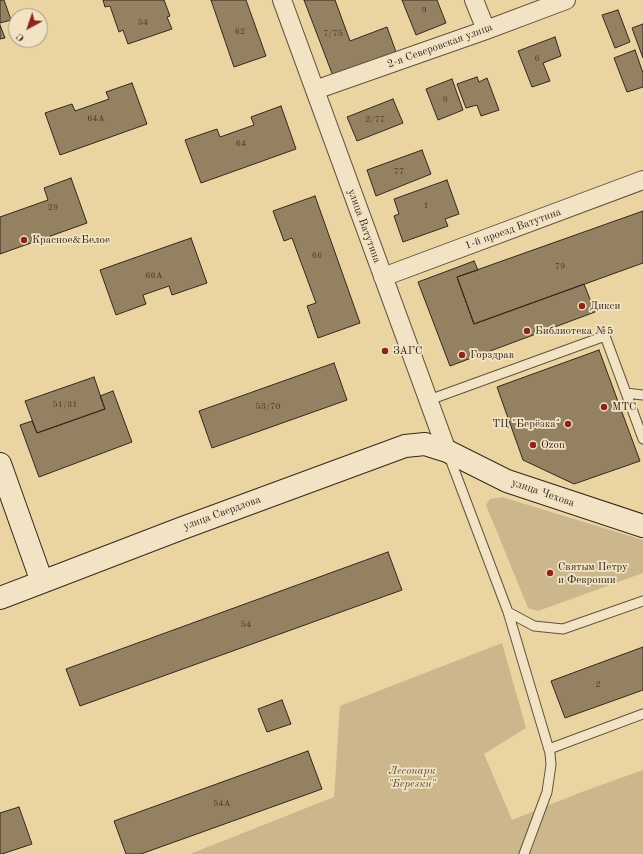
<!DOCTYPE html>
<meta charset="utf-8">
<style>
body{margin:0}
#map{position:relative;width:643px;height:854px;overflow:hidden;background:#e9d4a2;font-family:"Old Standard TT",serif}
canvas{display:block}
.north{position:absolute;left:8px;top:8px;width:40px;height:40px;box-sizing:border-box;background:#f1e3c3;border:1px solid #a79880;border-radius:50%;rotate:220deg;font-size:11px;font-weight:700;line-height:16px;text-align:center;color:#37271c}
.north::after{content:'';display:block;margin:auto;width:14px;height:18px;background:#8f2418;clip-path:polygon(50% 0,100% 100%,50% 72%,0 100%)}
</style>
<div id="map">
<canvas width="643" height="854"></canvas>
<div class="north">С</div>
</div>
<script>
const ctx = document.querySelector('canvas').getContext('2d');
ctx.lineJoin = 'round';
function fillPath(path, color) { ctx.fillStyle = color; ctx.fill(path, 'evenodd'); }
const shape = rows => new Path2D(rows.map(r => 'M' + r).join(''));
function stroke(path, color, width, dash) { ctx.strokeStyle = color; ctx.lineWidth = width; ctx.lineCap = dash ? 'butt' : 'round'; ctx.setLineDash(dash || []); ctx.stroke(path); }
function label(font, color, halo, rows, align = 'center') {
  ctx.font = font + ' "Old Standard TT",serif'; ctx.lineWidth = 3.5; ctx.setLineDash([]); ctx.textBaseline = 'middle'; ctx.strokeStyle = halo; ctx.fillStyle = color; for (const [text, x, y, turn = 0] of rows) {
    ctx.save(); ctx.translate(x, y); ctx.rotate((+turn || 0) * Math.PI / 180); ctx.textAlign = isNaN(turn) ? turn : align; if (halo) ctx.strokeText(text, 0, 0); ctx.fillText(text, 0, 0); ctx.restore();
  }
}
const green = shape([
 [502,497,643,540,643,573,538,611,528,608,486,505,490,499],
 [502,643,526,728,484,754,512,820,579,793,643,770,643,854,190,854,334,797,340,706]
]);
const building = shape([
 [0,0,4,0,11,20,0,23,0,0],
 [103,0,164,0,170,16,167,17,172,29,128,44,123,30,119,32,110,6,105,7,103,0],
 [211,0,246,0,266,56,234,67,211,0],
 [304,0,335,0,350,41,387,27,396,52,333,76,304,0],
 [402,0,437,0,446,23,416,35,402,0],
 [618,10,630,42,615,48,602,15,618,10],
 [643,24,643,58,632,28,643,24],
 [0,25,5,38,0,39,0,25],
 [555,37,561,56,543,63,550,81,532,87,518,51,555,37],
 [635,50,643,73,643,87,627,92,614,58,635,50],
 [477,77,479,82,487,78,499,110,481,116,477,105,466,108,457,84,477,77],
 [452,79,463,110,438,120,426,89,452,79],
 [132,83,147,124,60,155,45,113,72,104,75,111,109,99,106,92,132,83],
 [393,99,403,123,357,141,347,117,393,99],
 [281,106,296,149,201,183,185,140,217,129,220,137,254,125,251,117,281,106],
 [422,150,431,174,376,196,367,170,422,150],
 [71,178,87,223,0,254,0,217,48,200,44,188,71,178],
 [447,180,459,214,445,219,448,226,403,242,394,216,399,214,394,199,447,180],
 [315,196,360,323,318,338,307,306,316,303,292,238,284,241,273,211,315,196],
 [643,211,643,263,474,324,457,277,643,211],
 [191,238,207,283,172,295,169,286,143,295,146,304,116,315,100,270,191,238],
 [474,261,478,270,457,277,474,324,584,284,595,312,450,366,418,282,474,261],
 [599,350,640,461,574,484,523,460,497,387,599,350],
 [334,363,347,400,212,448,199,411,334,363],
 [94,377,105,409,37,433,25,401,94,377],
 [113,391,132,442,39,477,20,425,32,421,37,433,105,409,100,396,113,391],
 [388,552,402,590,80,706,66,669,388,552],
 [643,647,643,690,565,718,551,681,643,647],
 [282,700,291,724,267,732,258,709,282,700],
 [308,751,322,789,141,854,126,854,114,821,308,751],
 [19,807,32,844,2,854,0,854,0,813,19,807]
]);
const lane = shape([
 [626,393,643,395],
 [429,400,605,336,643,439],
 [449,456,508,612,550,753,551,765,547,792,524,854],
 [508,612,534,626,563,629,643,601],
 [549,749,643,714]
]);
const street = shape([
 [282,0,447,451],
 [474,0,486,30],
 [315,90,486,30,566,0],
 [383,277,643,180]
]);
const secondary = shape([
 [0,464,42,582],
 [0,598,42,582,180,529,405,446,425,444,447,451,507,481,643,526]
]);
const markers = [
 [24,240,4,"#8f2418"],
 [582,306,4,"#8f2418"],
 [527,331,4,"#8f2418"],
 [385,351,4,"#8f2418"],
 [462,355,4,"#8f2418"],
 [604,407,4,"#8f2418"],
 [568,424,4,"#8f2418"],
 [533,445,4,"#8f2418"],
 [550,573,4,"#8f2418"]
];
const numberNames = [
 ["9",424,11],
 ["54",143,23],
 ["62",240,32],
 ["7/75",333,34],
 ["6",537,59],
 ["8",445,100],
 ["64А",96,119],
 ["2/77",375,120],
 ["64",241,144],
 ["77",399,172],
 ["1",426,206],
 ["29",53,208],
 ["66",317,256],
 ["79",560,267],
 ["66А",154,276],
 ["51/31",65,405],
 ["53/70",268,407],
 ["54",246,625],
 ["2",598,685],
 ["54А",222,804]
];
const streetNames = [
 ["2-я Северовская улица",440,46,-20],
 ["улица Ватутина",364,226,70],
 ["1-й проезд Ватутина",513,229,-20],
 ["улица Чехова",543,493,19],
 ["улица Свердлова",222,513,-20]
];
const poiNames = [
 ["Красное&Белое",32,240],
 ["Дикси",590,306],
 ["Библиотека №5",535,331],
 ["ЗАГС",393,351],
 ["Горздрав",470,355],
 ["МТС",612,407],
 ["ТЦ \"Берёзка\"",560,424,"right"],
 ["Ozon",541,445],
 ["Святым Петру",558,567],
 ["и Февронии",558,580]
];
const parkNames = [
 ["Лесопарк",412,771],
 ["\"Березки\"",412,784]
];
fillPath(green, '#cbb78b');
fillPath(building, '#948162');
stroke(building, '#37271c', 1);
stroke(lane, '#64523e', 11);
stroke(street, '#64523e', 20);
stroke(secondary, '#37271c', 24);
stroke(lane, '#f1e3c3', 9);
stroke(street, '#f1e3c3', 18);
stroke(secondary, '#f1e3c3', 22);
for (const [x, y, r, color] of markers) { const dot = new Path2D(); dot.arc(x, y, r, 0, 2 * Math.PI); ctx.fillStyle = color; ctx.fill(dot); stroke(dot, '#f1e3c3', 1.5); }
label('9px', '#4e3e2e', null, numberNames);
label('11px', '#37271c', '#f1e3c3', streetNames);
label('11px', '#37271c', '#f1e3c3', poiNames, 'left');
label('italic 11px', '#5c4b38', '#f1e3c3', parkNames);
</script>
